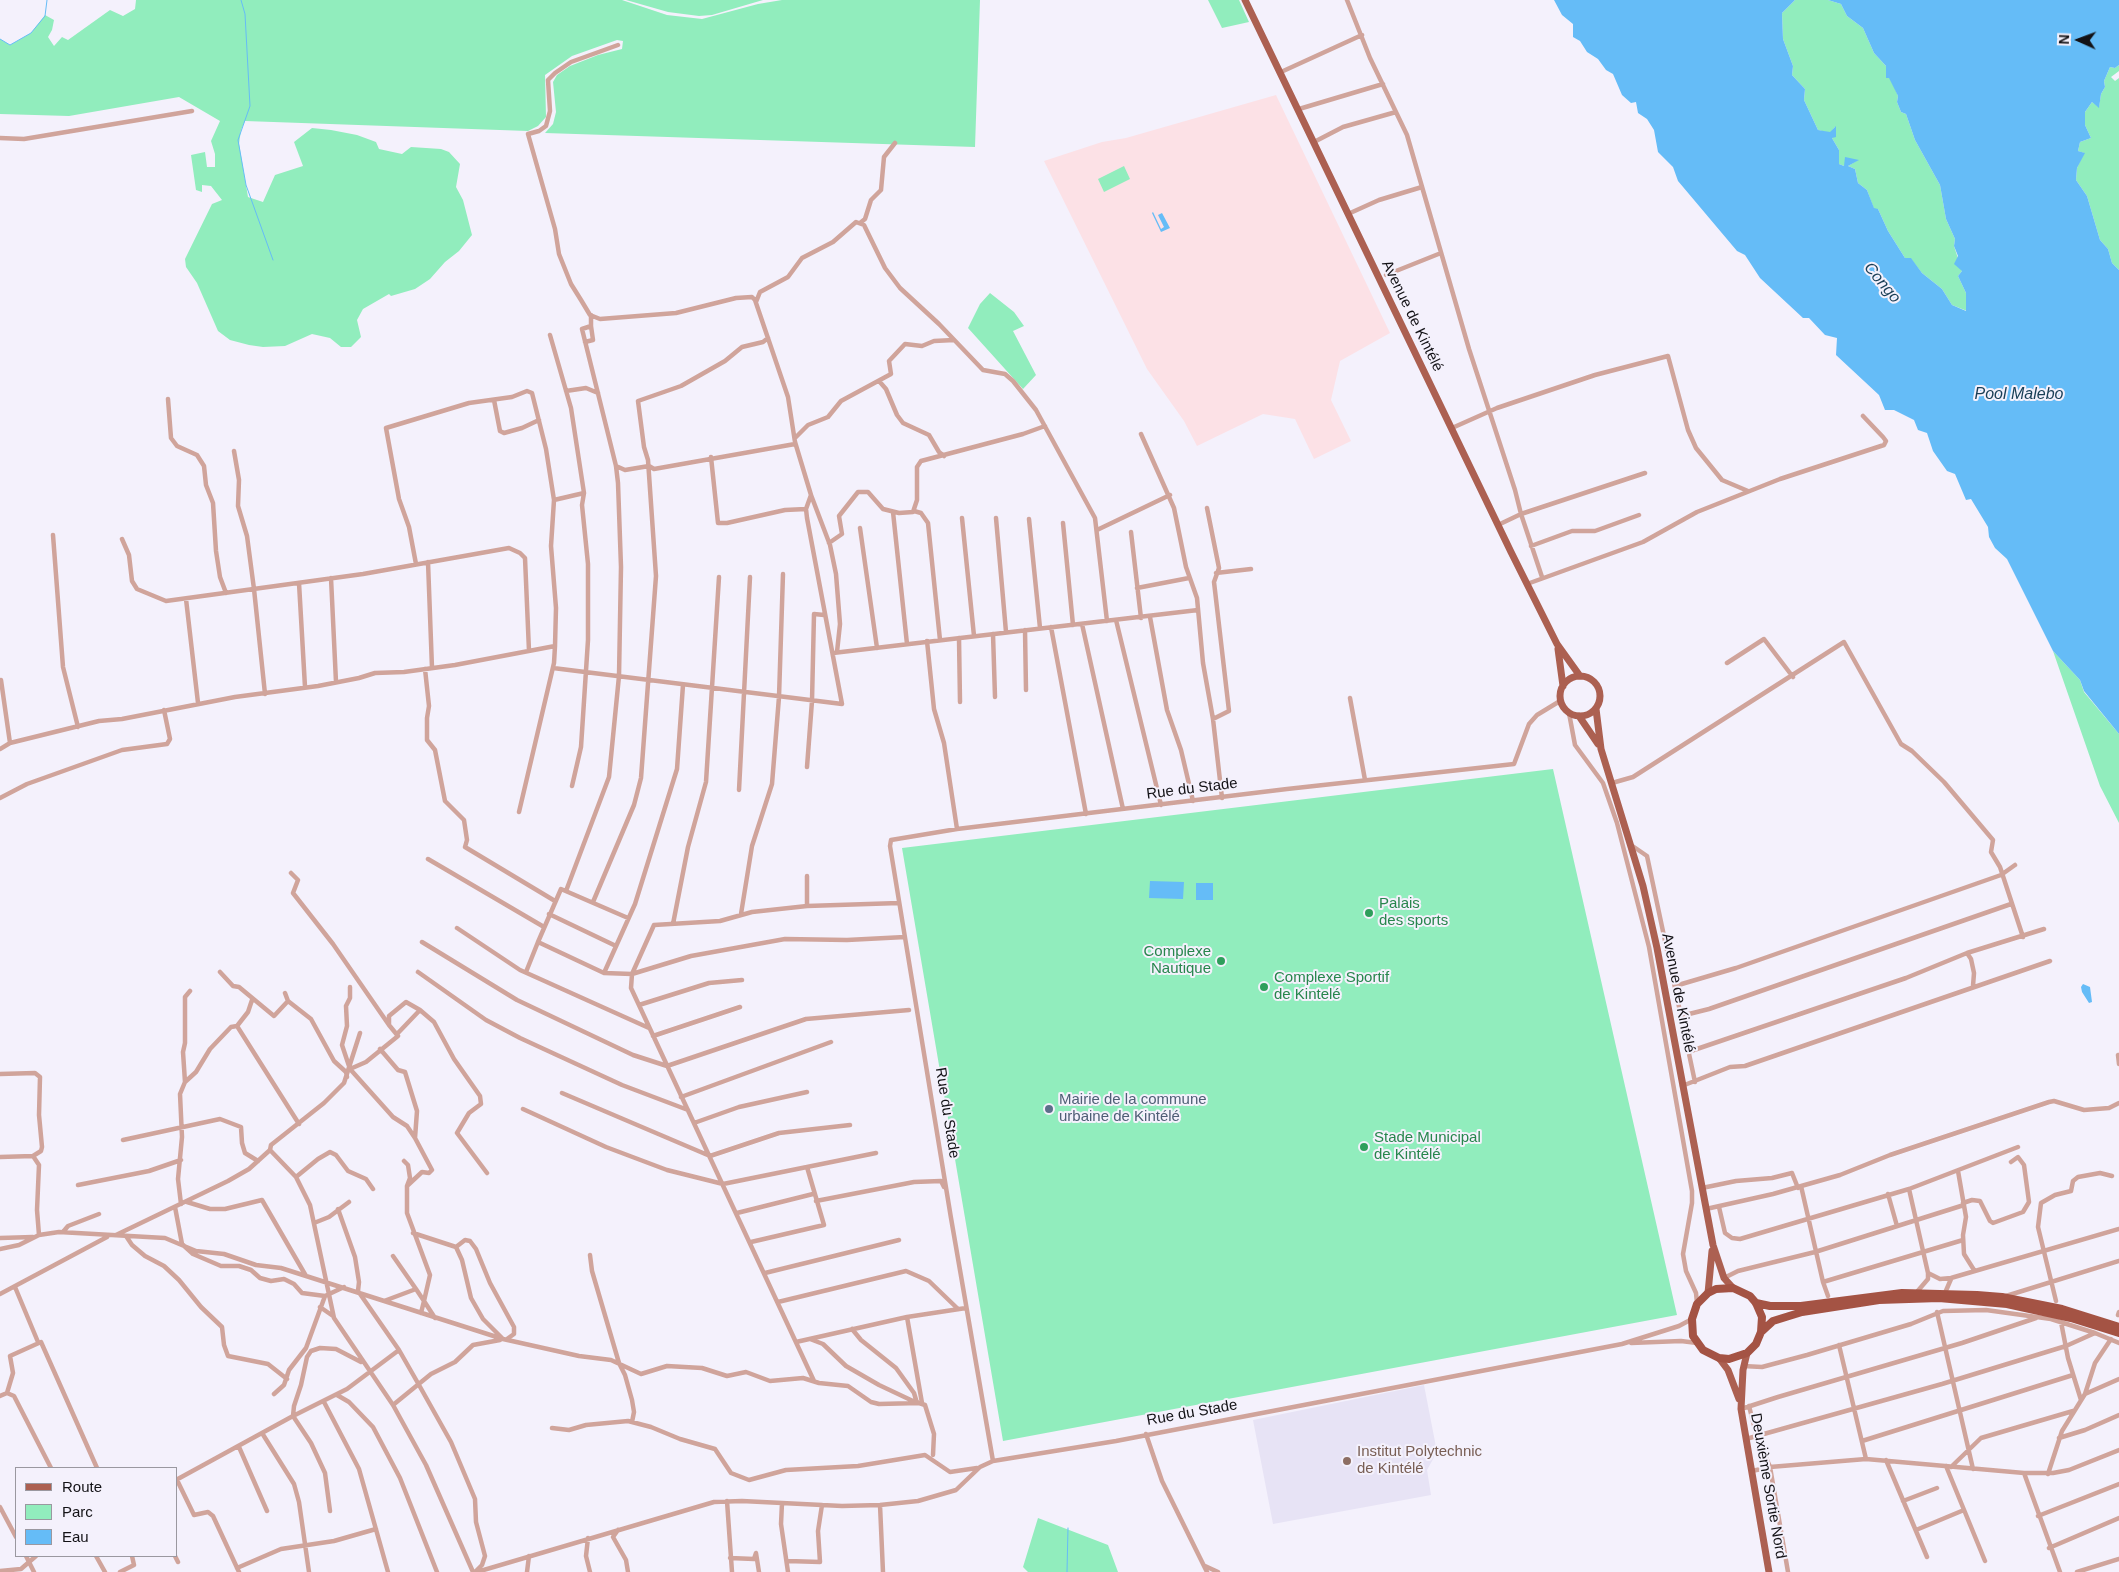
<!DOCTYPE html>
<meta charset="utf-8">
<style>
body{margin:0}
#map{position:relative;width:2119px;height:1572px;overflow:hidden;background:#f4f1fc;font-family:Helvetica,sans-serif}
canvas{display:block}
.legend{position:absolute;left:15px;top:1467px;width:162px;height:90px;box-sizing:border-box;background:#f4f1fc;border:1px solid #9a98a0;margin:0;padding:6px 9px;list-style:none;font-size:15px;color:#131216}
.legend li{display:flex;align-items:center;gap:10px;height:25px}
.legend b{width:25px;border:1px solid #9a98a0}
.north{position:absolute;left:2054px;top:15px;width:50px;height:50px;-webkit-text-stroke:4px #f4f1fc;paint-order:stroke;rotate:272deg;font-size:14px;font-weight:700;line-height:20px;text-align:center;color:#131216}
.north::after{content:'';display:block;margin:auto;width:18px;height:22px;background:#131216;clip-path:polygon(50% 0,100% 100%,50% 72%,0 100%)}
</style>
<div id="map">
<canvas width="2119" height="1572"></canvas>
<ul class="legend">
<li><b style="height:6px;background:#ac6051"></b>Route</li>
<li><b style="height:14px;background:#91edbd"></b>Parc</li>
<li><b style="height:14px;background:#65bcf7"></b>Eau</li>
</ul>
<div class="north">N</div>
</div>
<script>
const ctx = document.querySelector('canvas').getContext('2d');
ctx.lineJoin = 'round';
function fillPath(path, color) { ctx.fillStyle = color; ctx.fill(path, 'evenodd'); }
const shape = rows => new Path2D(rows.map(r => 'M' + r).join(''));
function stroke(path, color, width, dash) { ctx.strokeStyle = color; ctx.lineWidth = width; ctx.lineCap = dash ? 'butt' : 'round'; ctx.setLineDash(dash || []); ctx.stroke(path); }
function label(font, color, halo, rows, align = 'center') {
  ctx.font = font + ' Helvetica,sans-serif'; ctx.lineWidth = 4; ctx.setLineDash([]); ctx.textBaseline = 'middle'; ctx.strokeStyle = halo; ctx.fillStyle = color; for (const [text, x, y, turn = 0] of rows) {
    ctx.save(); ctx.translate(x, y); ctx.rotate((+turn || 0) * Math.PI / 180); ctx.textAlign = isNaN(turn) ? turn : align; if (halo) ctx.strokeText(text, 0, 0); ctx.fillText(text, 0, 0); ctx.restore();
  }
}
const commercial = shape([
 [1276,95,1390,333,1340,361,1331,400,1351,441,1314,459,1295,419,1263,414,1197,446,1184,421,1147,369,1044,161,1102,142,1126,138]
]);
const built = shape([
 [1424,1385,1437,1452,1427,1470,1431,1495,1273,1524,1253,1420]
]);
const green = shape([
 [136,0,622,0,667,15,702,19,758,4,782,0,980,0,975,147,545,133,553,124,556,112,553,82,557,75,570,66,598,55,622,49,623,41,617,40,572,56,545,75,546,117,538,126,528,131,245,121,241,130,239,144,248,197,263,202,275,175,303,166,294,142,312,128,331,130,357,135,376,142,379,149,402,154,411,147,441,149,449,152,460,164,456,187,463,200,472,235,459,251,445,262,430,279,415,289,391,296,389,294,363,309,357,320,361,337,351,347,341,347,330,338,312,334,285,346,263,347,249,345,230,340,218,331,197,283,186,267,185,259,212,204,222,200,211,186,202,185,202,192,196,190,191,155,205,152,207,167,215,167,215,154,211,141,220,121,179,97,69,116,0,114,0,39,10,45,31,33,45,15,54,20,52,30,48,37,54,46,62,37,68,40,110,10,123,16,135,9],
 [626,0,763,0,712,15,699,16,668,12],
 [1208,0,1239,0,1249,22,1222,28],
 [1795,0,1828,0,1841,4,1847,16,1863,28,1874,53,1886,66,1898,96,1897,102,1901,112,1906,114,1915,140,1940,185,1946,219,1955,239,1954,246,1962,271,1958,276,1966,293,1967,311,1952,305,1942,289,1922,273,1911,259,1905,258,1888,231,1878,209,1874,209,1867,190,1858,183,1855,169,1848,166,1858,160,1844,166,1839,164,1839,150,1832,138,1835,127,1830,133,1818,130,1804,100,1805,89,1792,75,1793,66,1783,39,1782,13],
 [2119,65,2119,71,2111,77,2115,81,2119,78,2119,270,2112,263,2108,249,2100,240,2087,196,2076,180,2077,168,2084,153,2078,151,2080,142,2091,138,2085,125,2085,112,2092,102,2099,107,2101,94,2105,87,2104,81,2110,67,2115,68],
 [1124,166,1130,179,1104,192,1098,179],
 [990,293,1014,312,1024,326,1013,331,1036,375,1023,389,968,328,980,304],
 [2053,651,2080,680,2084,692,2119,734,2119,823,2100,786],
 [1553,769,1677,1315,1003,1441,902,848],
 [1038,1518,1108,1545,1118,1572,1028,1572,1023,1567]
]);
const water = shape([
 [1554,0,1795,0,1782,13,1783,39,1793,66,1792,75,1805,89,1804,100,1818,130,1830,132,1836,126,1836,137,1832,138,1839,150,1839,164,1844,166,1845,157,1859,160,1848,166,1855,169,1858,183,1867,190,1874,208,1878,209,1888,231,1905,258,1911,258,1922,273,1942,289,1952,305,1966,311,1966,293,1958,276,1962,271,1954,264,1958,256,1954,246,1955,239,1946,219,1940,185,1915,140,1906,114,1901,112,1897,102,1898,96,1889,78,1886,78,1886,66,1874,53,1863,28,1847,16,1841,4,1828,0,2119,0,2119,65,2115,68,2110,67,2104,81,2105,87,2101,94,2099,108,2092,102,2085,112,2085,125,2091,138,2080,142,2078,151,2085,153,2077,168,2076,180,2087,196,2100,240,2108,249,2112,263,2119,270,2119,734,2084,691,2080,680,2053,651,2007,559,1995,548,1989,537,1988,527,1971,499,1966,500,1955,474,1947,471,1933,451,1927,433,1918,430,1914,420,1894,410,1885,410,1879,395,1836,355,1837,338,1825,335,1809,318,1803,318,1760,278,1745,255,1737,251,1678,181,1673,167,1658,152,1654,130,1647,119,1638,113,1636,102,1631,103,1622,95,1613,74,1606,70,1598,59,1587,52,1580,41,1573,37,1573,24,1562,15],
 [1153,212,1161,229,1164,227,1158,215,1162,213,1170,228,1161,232,1152,213],
 [1150,881,1184,882,1183,899,1149,898],
 [1196,883,1213,883,1213,900,1196,900],
 [2083,984,2090,987,2092,1002,2089,1003,2082,992,2081,987]
]);
const stream = shape([
 [241,0,245,14,250,106,238,140,246,185,273,260],
 [0,39,10,45,31,33,45,16,47,0],
 [1067,1572,1068,1528]
]);
const minor = shape([
 [1347,0,1370,58,1407,135,1469,349,1515,490,1521,514,1498,525],
 [1281,72,1362,35],
 [1299,109,1383,84],
 [0,138,24,139,192,111],
 [1314,142,1343,127,1396,112],
 [1348,214,1379,200,1422,187],
 [860,223,865,219,871,200,881,190,884,157,895,143],
 [1386,275,1441,253],
 [756,302,760,292,788,277,802,258,833,242,856,222,864,225,885,268,900,288,939,324,983,370,1005,374,1013,381,1036,410,1095,518,1107,621],
 [550,335,571,408,584,493,582,505,588,564,588,640,581,747,572,786],
 [585,342,593,340,591,326],
 [879,381,886,389,897,415,903,423,929,435,939,452,944,456],
 [566,391,586,388,598,393],
 [168,399,171,438,177,446,197,455,204,466,206,485,213,503,216,551,220,577,226,593],
 [494,400,500,431,504,433,522,428,539,420],
 [1452,428,1497,408,1595,375,1668,356,1688,430,1696,448,1722,480,1748,491],
 [1141,434,1174,508,1186,567,1197,598,1203,663,1213,719,1222,798],
 [795,438,808,425,828,417,841,401,891,374,889,361,905,344,922,346,934,341,954,340],
 [234,451,239,480,238,506,247,536,254,589,265,694],
 [711,457,718,523,727,523,785,510,806,509],
 [616,466,625,470,649,466,654,469,795,444],
 [811,495,830,545,836,574,840,624,837,652],
 [554,500,584,493],
 [1207,508,1219,568,1214,582,1229,711,1213,719],
 [914,511,921,513,928,523,940,640],
 [893,512,907,644],
 [962,518,974,636],
 [996,518,1006,632],
 [1029,519,1040,628],
 [1063,523,1073,625],
 [860,528,877,648],
 [1097,530,1170,495],
 [1131,532,1141,618],
 [53,535,63,667,78,727],
 [122,539,129,555,132,581,137,589,166,601,363,574,509,548,520,553,525,558,529,651],
 [829,543,842,534,839,516,858,492,868,492,883,509,899,513,913,512,917,500,917,467,921,461,1023,434,1045,426],
 [1531,546,1572,531,1595,531,1639,515],
 [428,562,432,668],
 [416,564,409,527,399,499,386,428,469,403,512,397,527,391,532,393,546,449,554,500,551,546,556,608,555,646,554,663,519,812],
 [1216,573,1251,569],
 [1542,577,1521,514,1645,473],
 [331,578,336,682],
 [299,583,305,687],
 [1527,584,1643,542,1697,512,1780,479,1884,445,1886,441,1883,437,1863,416],
 [1137,588,1189,578],
 [186,599,198,703],
 [1150,617,1167,710,1181,750,1193,801],
 [1116,620,1161,805],
 [1082,624,1123,809],
 [1051,627,1086,814],
 [1025,630,1026,690],
 [993,634,995,697],
 [959,638,960,702],
 [927,641,934,709,944,743,957,829],
 [833,653,1198,610],
 [1727,663,1764,639,1793,677],
 [553,668,842,704,807,518,806,509,811,495,795,442,788,397,755,300,752,297,736,298,676,313,600,319,590,315,581,300,571,284,559,254,555,229,528,134,539,131,546,126,550,111,548,80,555,73,571,62,618,45],
 [425,669,429,706,427,718,427,740,435,750,445,801,464,820,467,840,465,847,555,901],
 [1,680,10,743],
 [1350,698,1365,780],
 [1569,713,1575,745,1603,783,1617,823,1649,947,1692,1191,1692,1203,1683,1254,1686,1271,1696,1293,1697,1303],
 [0,749,10,743,99,721,122,719,235,697,318,686,359,678,375,673,404,672,455,665,555,646],
 [807,767,812,701,814,614,824,615],
 [1612,783,1633,777,1844,642,1901,744,1912,751,1944,782,1993,840,1991,852,2000,867,2023,937],
 [739,790,750,577],
 [0,798,27,784,122,750,167,744,170,739,164,710],
 [1631,845,1647,856,1695,1082],
 [428,859,544,927],
 [291,873,298,880,293,893,333,944,389,1025],
 [566,891,609,777,619,676,621,567,618,483,616,466,582,329,591,326,591,315],
 [593,902,634,805,641,778,656,576,648,460,644,447,638,401,681,386,725,361,742,347,763,342,768,338],
 [807,906,807,876],
 [549,914,616,946],
 [741,914,752,846,772,784,779,697,783,574],
 [628,918,561,889,538,942,604,973,632,974,691,956,785,939,847,940,905,937],
 [673,924,688,847,706,782,719,577],
 [457,928,520,970,649,1028],
 [422,942,517,1000,633,1055,667,1066,806,1019,909,1010],
 [1967,953,1971,959,1974,973,1973,986],
 [220,972,233,986,239,987,274,1016,288,1001,285,993],
 [418,972,486,1020,520,1038,622,1085,688,1110],
 [526,972,538,942],
 [604,973,635,904,677,769,683,685],
 [1675,986,1736,968,2001,875,2015,865],
 [350,987,350,998,346,1006,347,1026,342,1045,350,1069,393,1117,407,1126,415,1138,417,1111,405,1072,398,1070,380,1049],
 [288,1001,311,1019,334,1061,346,1072,347,1077],
 [639,1005,709,983,742,980],
 [420,1010,434,1022,454,1059,480,1096,481,1104,469,1113,457,1133,487,1173],
 [1681,1016,1709,1009,2011,904],
 [237,1026,248,1012,252,1000],
 [360,1033,344,1083,324,1103,271,1145,270,1150,296,1177,310,1205,334,1318,393,1405,426,1465,473,1572],
 [653,1036,740,1007],
 [1688,1052,1906,978,1967,953,2044,929],
 [2118,1055,2119,1064],
 [350,1069,366,1062,398,1036,389,1025,389,1016,406,1002,420,1010,398,1033],
 [0,1074,35,1073,40,1077,39,1115,42,1147,41,1151,33,1156,0,1157],
 [185,1082,196,1072,210,1049,231,1027,237,1026,299,1124],
 [1682,1086,1730,1067,1745,1066,2050,961],
 [562,1093,710,1156,779,1133,850,1125],
 [681,1097,831,1042],
 [523,1109,606,1147,667,1170,723,1184,876,1153],
 [694,1123,739,1107,807,1092],
 [123,1140,220,1119,241,1127,242,1143,245,1153,258,1161],
 [33,1156,39,1165,37,1210,39,1235],
 [404,1161,408,1165,410,1178,407,1186,422,1172,429,1173,432,1170,415,1138],
 [1958,1171,1966,1217,1963,1235,1964,1254,1974,1270],
 [296,1177,318,1159,330,1152,336,1155,348,1171,366,1179,373,1189],
 [78,1185,149,1171,181,1160],
 [407,1186,407,1213,430,1275,424,1301,435,1318],
 [1801,1186,1823,1282,1828,1296],
 [1702,1188,1736,1181,1772,1178,1792,1173,1798,1188],
 [1909,1189,1928,1273,1928,1279,1916,1293],
 [1888,1194,1897,1226],
 [816,1201,914,1182,941,1181,944,1187],
 [187,1202,210,1209,225,1209,262,1200,306,1276],
 [1963,1203,1972,1200,1980,1201,1990,1221,1993,1223,2023,1212,2029,1202,2024,1165,2018,1157,2011,1162],
 [181,1204,178,1179,182,1137,180,1094,185,1082,183,1052,185,1043,185,997,190,991],
 [175,1207,182,1244,193,1254,221,1266,239,1266,251,1270,260,1278,271,1281,284,1279,294,1284,302,1293,325,1296],
 [1719,1207,1725,1233,1732,1238,1740,1239,1909,1189,2018,1147],
 [338,1209,355,1257,359,1282,358,1291,399,1350,419,1385,451,1442,475,1499,476,1522,485,1556,482,1565,476,1571],
 [1706,1209,1773,1194,1840,1175,1890,1155,2049,1102,2054,1101,2084,1110,2109,1108,2119,1103],
 [737,1213,813,1194],
 [314,1223,329,1217,349,1202],
 [63,1232,68,1226,99,1214],
 [413,1233,456,1247,462,1260,471,1298,483,1319,502,1338],
 [116,1235,228,1181,249,1169,270,1150],
 [126,1236,132,1245,145,1256,164,1266,179,1280,201,1307,222,1327,224,1345,228,1356,268,1364,287,1379],
 [0,1238,33,1237],
 [751,1242,824,1225,807,1167],
 [456,1247,465,1240,470,1241,476,1249,490,1283,514,1327,514,1334,507,1339],
 [0,1249,19,1245,39,1235,59,1232,165,1238,196,1251,224,1254,256,1265,281,1268,503,1339,579,1356,611,1360,641,1374,667,1366,702,1368,727,1376,746,1372,770,1381,803,1378,819,1383,848,1386,871,1402,879,1404,919,1403,925,1405,934,1434,933,1455],
 [590,1255,592,1271,619,1363,625,1375,632,1400,634,1412,632,1422],
 [393,1256,416,1289],
 [765,1273,899,1240],
 [1928,1273,1940,1279,1951,1278,2119,1229],
 [1724,1278,1738,1271,1815,1252,1964,1205],
 [1823,1282,1963,1240],
 [15,1287,38,1342],
 [1945,1293,1951,1279],
 [0,1294,107,1237],
 [2006,1296,2119,1261],
 [384,1301,416,1289,424,1301,421,1313],
 [2056,1301,2038,1227,2041,1203,2055,1195,2071,1191,2073,1181,2078,1177,2100,1173,2112,1176],
 [778,1302,906,1271,929,1281,958,1309],
 [320,1307,333,1316],
 [1937,1312,1973,1469],
 [2118,1315,2119,1312],
 [907,1317,922,1403],
 [2061,1322,2068,1358,2081,1400],
 [852,1329,861,1340,896,1368,914,1393,917,1403],
 [810,1339,823,1344,846,1366,879,1385,915,1402],
 [796,1342,907,1317,966,1308],
 [1631,1343,1681,1341,1697,1343],
 [1839,1345,1866,1459],
 [1743,1366,1762,1367,1807,1355,1911,1324,1943,1311,1986,1310,2051,1319,2095,1333,2119,1343],
 [814,1381,631,988,632,974,654,925,720,921,752,912,807,906,899,903],
 [7,1393,13,1373,10,1356,41,1342,97,1468],
 [274,1394,284,1385,289,1370,306,1348,325,1296,344,1287],
 [2085,1394,2119,1379],
 [337,1395,349,1402,373,1427,400,1478,437,1572],
 [0,1396,7,1393,14,1396,51,1468],
 [324,1402,359,1469,388,1572],
 [393,1405,431,1374,455,1362,473,1345,500,1340],
 [1749,1406,1757,1437,1770,1467,1788,1572],
 [1741,1409,1778,1397,1962,1343,2036,1318],
 [552,1428,569,1430,586,1425,628,1421,651,1427,680,1439,715,1449,731,1473,749,1480,786,1470,858,1466,925,1455,950,1472,977,1468],
 [262,1433,294,1484,299,1502,309,1572],
 [1146,1434,1162,1481,1207,1572],
 [2059,1438,2085,1430,2119,1415],
 [1746,1439,1942,1384,2066,1346,2095,1333],
 [1862,1441,2073,1375],
 [239,1447,267,1511],
 [1886,1460,1927,1557],
 [993,1461,951,1218,890,846,891,840,957,829,1287,789,1514,764,1529,724,1537,715,1560,701],
 [1946,1466,1985,1561],
 [1951,1467,1981,1438,2073,1411],
 [1752,1471,1770,1467,1866,1459,2024,1473,2053,1473,2069,1470,2119,1450],
 [2024,1473,2060,1572],
 [2048,1474,2062,1431,2085,1394,2095,1363,2111,1339],
 [176,1480,293,1416,347,1389,399,1350],
 [177,1480,194,1515,208,1512,213,1516,239,1572],
 [727,1501,732,1572],
 [1903,1501,1937,1488],
 [782,1503,781,1524,788,1572],
 [880,1505,883,1572],
 [0,1507,16,1537],
 [330,1511,325,1473,311,1443,293,1416,294,1406,301,1385,307,1357,311,1351,320,1348,336,1349,361,1362],
 [2038,1516,2119,1484],
 [618,1530,613,1537,626,1560,628,1572],
 [1916,1530,1964,1510],
 [588,1538,586,1556,590,1572],
 [2049,1548,2119,1518],
 [26,1556,34,1572],
 [96,1556,105,1572],
 [175,1556,178,1562],
 [730,1558,754,1559,756,1553,759,1572],
 [788,1561,820,1562,818,1531,822,1505],
 [1205,1566,1218,1572],
 [237,1568,281,1549,334,1541,376,1529],
 [0,1571,21,1569,36,1556],
 [120,1572,134,1565,132,1556],
 [477,1572,714,1502,742,1501,842,1506,880,1505,918,1501,956,1490,980,1467,993,1461,1116,1441,1622,1344,1679,1326,1692,1319],
 [527,1572,529,1556],
 [2077,1572,2119,1559]
]);
const primary = shape([
 [1245,0,1511,552,1557,644,1580,676],
 [1558,649,1563,686],
 '1560 696a20 20 0 1 1 40 0a20 20 0 1 1-40 0Z',
 [1596,709,1601,749,1643,886,1657,948,1713,1245,1724,1278,1733,1288],
 [1579,716,1598,744],
 [1708,1293,1712,1251],
 [1747,1353,1743,1370,1741,1409,1769,1572],
 [1719,1358,1728,1370,1739,1399]
]);
const trunk = shape([
 [1756,1303,1770,1306,1801,1306,1902,1293,1977,1295,2002,1297,2062,1309,2119,1327],
 [1761,1332,1762,1317,1756,1303,1750,1296,1733,1288,1716,1289,1708,1293,1697,1304,1692,1319,1693,1336,1703,1350,1719,1358,1729,1359,1747,1353,1756,1344,1761,1332,1773,1321,1802,1312,1879,1300,1939,1298,2007,1304,2071,1318,2119,1333]
]);
const markers = [
 [1369,913,5,"#2e9e5b"],
 [1221,961,5,"#2e9e5b"],
 [1264,987,5,"#2e9e5b"],
 [1049,1109,5,"#5c6f8a"],
 [1364,1147,5,"#2e9e5b"],
 [1347,1461,5,"#8d6e63"]
];
const streetNames = [
 ["Avenue de Kintélé",1412,316,64],
 ["Rue du Stade",1192,789,-7],
 ["Avenue de Kintélé",1678,993,79],
 ["Rue du Stade",947,1113,81],
 ["Rue du Stade",1192,1413,-10],
 ["Deuxième Sortie Nord",1768,1486,80]
];
const leisureNames = [
 ["Palais",1379,904],
 ["des sports",1379,921],
 ["Complexe",1211,952,"right"],
 ["Nautique",1211,969,"right"],
 ["Complexe Sportif",1274,978],
 ["de Kintelé",1274,995],
 ["Stade Municipal",1374,1138],
 ["de Kintélé",1374,1155]
];
const serviceNames = [
 ["Mairie de la commune",1059,1100],
 ["urbaine de Kintélé",1059,1117]
];
const educationNames = [
 ["Institut Polytechnic",1357,1452],
 ["de Kintélé",1357,1469]
];
const waterNames = [
 ["Congo",1882,283,50],
 ["Pool Malebo",2019,395]
];
fillPath(commercial, '#fce1e6');
fillPath(built, '#e7e3f5');
fillPath(green, '#91edbd');
fillPath(water, '#65bcf7');
stroke(stream, '#65bcf7', 1);
stroke(minor, '#d0a49b', 4.5);
stroke(primary, '#ac6051', 7);
stroke(trunk, '#a45344', 8);
for (const [x, y, r, color] of markers) { const dot = new Path2D(); dot.arc(x, y, r, 0, 2 * Math.PI); ctx.fillStyle = color; ctx.fill(dot); stroke(dot, '#f4f1fc', 2); }
label('15px', '#131216', '#f4f1fc', streetNames);
label('15px', '#27864d', '#f4f1fc', leisureNames, 'left');
label('15px', '#4e5e75', '#f4f1fc', serviceNames, 'left');
label('15px', '#785e54', '#f4f1fc', educationNames, 'left');
label('italic 16px', '#193e56', '#f4f1fc', waterNames);
</script>
